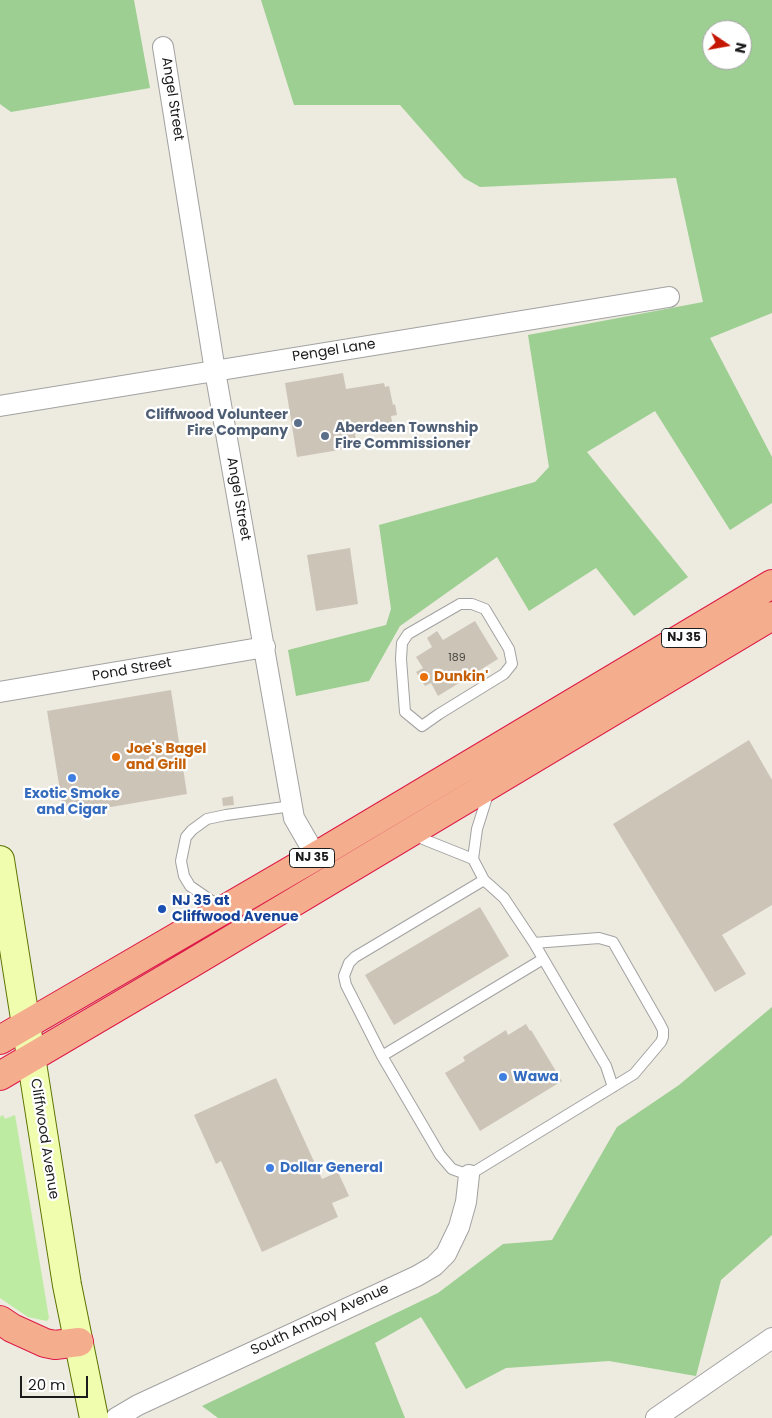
<!DOCTYPE html>
<style>
body{margin:0}
#map{position:relative;width:772px;height:1418px;overflow:hidden;background:#edeadf;font-family:Poppins,sans-serif}
canvas{display:block}
.north{position:absolute;left:702px;top:20px;width:50px;height:50px;box-sizing:border-box;background:#fff;border:1px solid #a4a4a4;border-radius:50%;rotate:102deg;font-size:14px;font-weight:700;line-height:20px;text-align:center;color:#1b1b1b}
.north::after{content:'';display:block;margin:auto;width:18px;height:22px;background:#c51600;clip-path:polygon(50% 0,100% 100%,50% 72%,0 100%)}
.scale{position:absolute;left:20px;top:1376px;width:68px;height:22px;box-sizing:border-box;border:2px solid #1b1b1b;border-top:0;padding-left:6px;font-size:15px;line-height:18px;white-space:nowrap;color:#1b1b1b;-webkit-text-stroke:4px #fff;paint-order:stroke}
</style>
<div id="map">
<canvas width="772" height="1418"></canvas>
<div class="north">N</div>
<div class="scale">20 m</div>
</div>
<script>
const ctx = document.querySelector('canvas').getContext('2d');
ctx.lineJoin = 'round';
function fillPath(path, color) { ctx.fillStyle = color; ctx.fill(path, 'evenodd'); }
const shape = rows => new Path2D(rows.map(r => 'M' + r).join(''));
function stroke(path, color, width, dash) { ctx.strokeStyle = color; ctx.lineWidth = width; ctx.lineCap = dash ? 'butt' : 'round'; ctx.setLineDash(dash || []); ctx.stroke(path); }
function label(font, color, halo, rows, align = 'center') {
  ctx.font = font + ' Poppins,sans-serif'; ctx.lineWidth = 4.5; ctx.setLineDash([]); ctx.textBaseline = 'middle'; ctx.strokeStyle = halo; ctx.fillStyle = color; for (const [text, x, y, turn = 0] of rows) {
    ctx.save(); ctx.translate(x, y); ctx.rotate((+turn || 0) * Math.PI / 180); ctx.textAlign = isNaN(turn) ? turn : align; if (halo) ctx.strokeText(text, 0, 0); ctx.fillText(text, 0, 0); ctx.restore();
  }
}
const grass = shape([
 [3,1115,5,1119,15,1115,49,1318,47,1321,28,1317,0,1298,0,1117]
]);
const forest = shape([
 [0,0,134,0,150,88,11,112,0,104],
 [261,0,772,0,772,313,710,338,772,457,772,503,730,530,655,411,587,452,688,577,634,616,596,568,529,611,497,557,400,626,369,681,296,696,288,650,386,625,391,609,379,525,535,482,549,467,528,335,703,302,676,178,480,187,464,178,400,105,294,105],
 [712,30,742,30,742,60,712,60],
 [772,1007,772,1235,721,1280,696,1376,609,1361,506,1368,466,1389,421,1317,375,1343,405,1418,218,1418,202,1406,438,1293,503,1244,552,1240,617,1127,679,1085]
]);
const building = shape([
 [343,373,346,389,384,383,385,387,389,386,393,405,395,404,397,415,391,416,393,427,355,434,357,447,297,457,285,383],
 [350,548,358,604,316,611,307,555],
 [475,621,498,659,438,696,431,683,425,686,416,672,423,668,416,657,432,647,427,638,437,631,443,640],
 [171,690,187,794,64,815,47,711],
 [749,740,772,780,772,905,722,935,746,974,715,992,613,824],
 [233,796,234,805,223,806,222,798],
 [480,907,509,956,394,1025,365,975],
 [526,1024,530,1031,531,1030,562,1081,480,1131,445,1073,465,1061,463,1057,506,1030,508,1035],
 [276,1078,322,1179,338,1172,349,1196,332,1203,338,1217,262,1252,221,1161,216,1164,194,1115]
]);
const service = shape([
 [460,604,472,604,485,609,509,649,512,664,504,674,439,714,422,726,405,712,401,659,402,643,408,634,460,604],
 [489,791,477,829,473,859,484,880,504,898,534,943,606,1066,613,1087],
 [413,835,473,859],
 [484,880,355,957,349,963,344,976,346,985,382,1056,440,1155,452,1169,469,1175,634,1074,661,1042,663,1037,663,1030,660,1024,613,942,599,938,534,943],
 [222,908,190,886,184,876,181,861,186,837,192,830,207,819,226,815,292,806],
 [382,1056,543,959]
]);
const minor = shape([
 [163,47,215,371,294,818,316,856],
 [0,406,669,297],
 [0,692,265,647],
 [116,1418,138,1405,417,1276,434,1266,446,1254,459,1227,466,1202,469,1175],
 [656,1418,772,1338]
]);
const secondary = shape([
 [0,860,67,1285,94,1418]
]);
const trunk = shape([
 [0,1040,316,856,772,584],
 [0,1076,192,963,772,616],
 [0,1320,12,1328,45,1343,55,1345,79,1342]
]);
const markers = [
 [298,423,5,"#5c6f8a"],
 [325,436,5,"#5c6f8a"],
 [424,677,5,"#e8710a"],
 [116,757,5,"#e8710a"],
 [72,778,5,"#3f7fe0"],
 [162,909,5,"#1a4fb4"],
 [503,1077,5,"#3f7fe0"],
 [270,1168,5,"#3f7fe0"]
];
const numberNames = [
 ["189",457,658]
];
const shields = [
 [684,638,45],
 [312,858,45]
];
const shieldNames = [
 ["NJ 35",684,638],
 ["NJ 35",312,858]
];
const streetNames = [
 ["Angel Street",172,99,81],
 ["Pengel Lane",334,351,-9],
 ["Angel Street",238,499,80],
 ["Pond Street",132,670,-10],
 ["Cliffwood Avenue",44,1139,81],
 ["South Amboy Avenue",320,1320,-25]
];
const serviceNames = [
 ["Cliffwood Volunteer",288,415],
 ["Fire Company",288,431],
 ["Aberdeen Township",335,428,"left"],
 ["Fire Commissioner",335,444,"left"]
];
const foodNames = [
 ["Dunkin'",434,677],
 ["Joe's Bagel",126,749],
 ["and Grill",126,765]
];
const shopNames = [
 ["Exotic Smoke",72,794,"center"],
 ["and Cigar",72,810,"center"],
 ["Wawa",513,1077],
 ["Dollar General",280,1168]
];
const transitNames = [
 ["NJ 35 at",172,901],
 ["Cliffwood Avenue",172,917]
];
fillPath(grass, '#bdeba1');
fillPath(forest, '#9ccf91');
fillPath(building, '#cdc4b8');
stroke(service, '#a2a2a2', 12);
stroke(minor, '#a2a2a2', 22);
stroke(secondary, '#5a7300', 30);
stroke(trunk, '#dd1a47', 30);
stroke(service, '#fff', 10);
stroke(minor, '#fff', 20);
stroke(secondary, '#f0fcae', 28);
stroke(trunk, '#f4ae8e', 28);
for (const [x, y, r, color] of markers) { const dot = new Path2D(); dot.arc(x, y, r, 0, 2 * Math.PI); ctx.fillStyle = color; ctx.fill(dot); stroke(dot, '#fff', 2); }
label('11px', '#484542', null, numberNames);
for (const [x, y, w] of shields) { const box = new Path2D(); box.roundRect(x - w / 2, y - 9.5, w, 19, 4); ctx.fillStyle = '#fff'; ctx.fill(box); stroke(box, '#1b1b1b', 1); }
label('bold 12px', '#1b1b1b', null, shieldNames);
label('14px', '#1b1b1b', '#fff', streetNames);
label('bold 14px', '#4e5e75', '#fff', serviceNames, 'right');
label('bold 14px', '#c56008', '#fff', foodNames, 'left');
label('bold 14px', '#366cbe', '#fff', shopNames, 'left');
label('bold 14px', '#164399', '#fff', transitNames, 'left');
</script>
